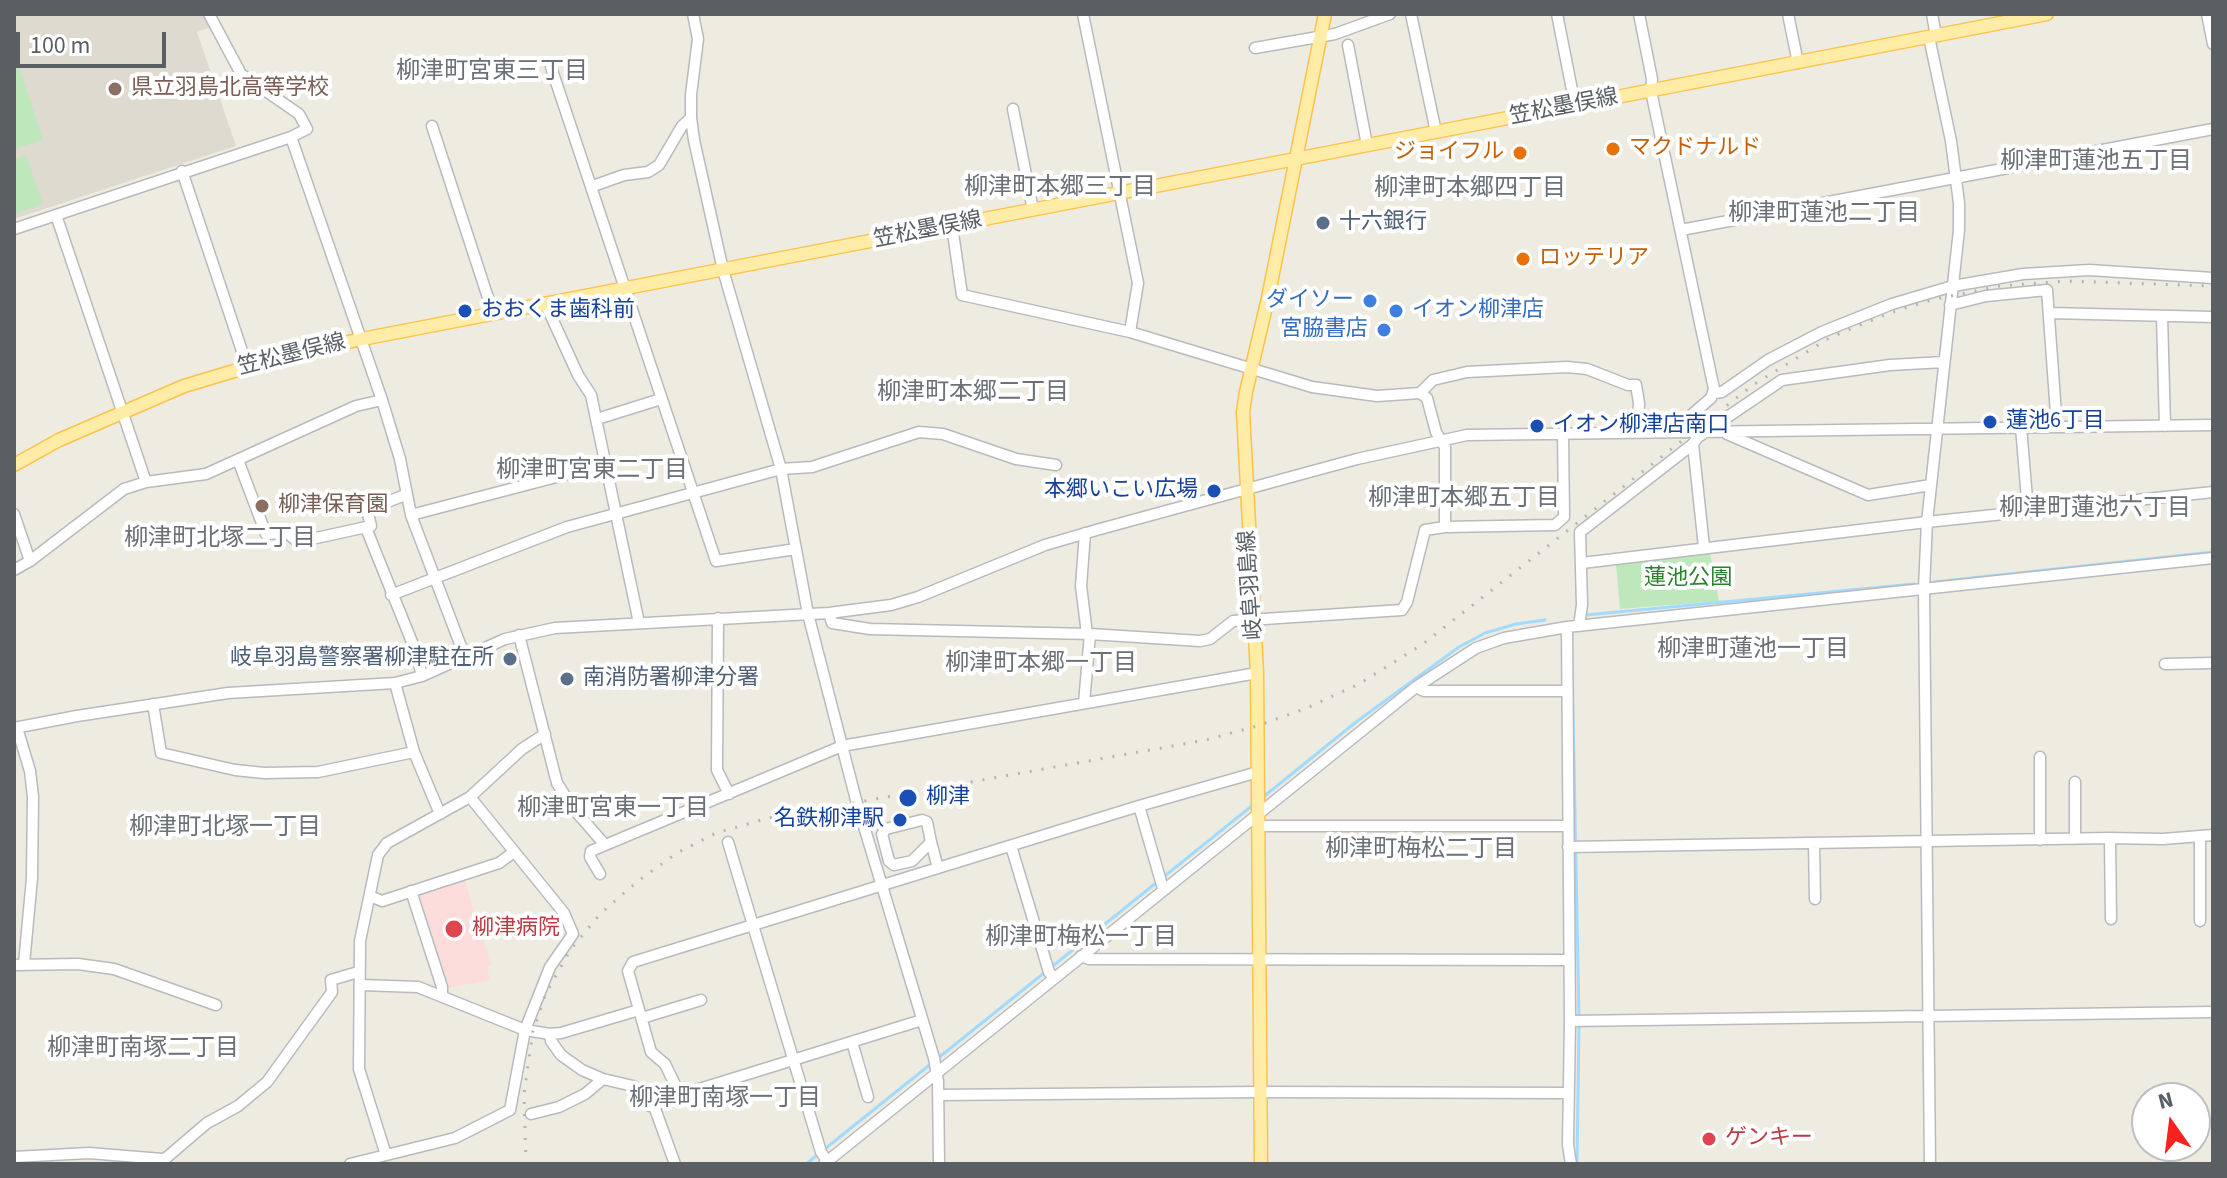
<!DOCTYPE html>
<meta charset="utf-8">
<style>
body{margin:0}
#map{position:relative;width:2227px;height:1178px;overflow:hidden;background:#eeebe1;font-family:"Source Sans 3",sans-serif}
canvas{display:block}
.frame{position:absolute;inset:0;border:16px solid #5a5f64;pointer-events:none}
.north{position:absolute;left:2131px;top:1082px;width:80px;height:80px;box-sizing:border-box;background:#fff;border:2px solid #bdbfc1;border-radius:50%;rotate:346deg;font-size:22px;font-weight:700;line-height:32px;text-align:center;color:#5a5f64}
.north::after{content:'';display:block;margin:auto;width:28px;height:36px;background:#f8231e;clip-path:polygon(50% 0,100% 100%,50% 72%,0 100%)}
.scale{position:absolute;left:16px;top:32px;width:150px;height:36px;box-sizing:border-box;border:4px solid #5a5f64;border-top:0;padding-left:10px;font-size:24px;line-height:28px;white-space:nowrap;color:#5a5f64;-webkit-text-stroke:6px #fff;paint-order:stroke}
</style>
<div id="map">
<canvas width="2227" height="1178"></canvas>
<div class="frame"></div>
<div class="north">N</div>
<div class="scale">100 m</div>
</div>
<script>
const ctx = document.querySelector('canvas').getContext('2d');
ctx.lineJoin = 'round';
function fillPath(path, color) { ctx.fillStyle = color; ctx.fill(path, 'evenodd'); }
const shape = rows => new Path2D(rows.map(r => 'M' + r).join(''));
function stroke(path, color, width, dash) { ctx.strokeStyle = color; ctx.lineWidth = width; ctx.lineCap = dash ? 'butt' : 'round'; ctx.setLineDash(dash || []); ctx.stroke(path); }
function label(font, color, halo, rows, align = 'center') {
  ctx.font = font + ' "Source Sans 3","Noto Sans JP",sans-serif'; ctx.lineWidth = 8; ctx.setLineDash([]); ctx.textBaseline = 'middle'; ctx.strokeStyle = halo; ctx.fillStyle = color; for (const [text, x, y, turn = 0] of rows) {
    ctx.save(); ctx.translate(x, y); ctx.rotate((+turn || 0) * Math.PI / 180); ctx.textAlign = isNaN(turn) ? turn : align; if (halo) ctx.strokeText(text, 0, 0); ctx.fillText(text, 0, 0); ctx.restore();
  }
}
const education = shape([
 [14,14,204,14,213,26,197,32,236,146,14,219]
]);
const medical = shape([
 [464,878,491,965,487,967,490,980,449,988,416,893]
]);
const green = shape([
 [14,51,43,140,14,149],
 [26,155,43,204,14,214,14,159],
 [1710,552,1719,601,1620,609,1616,563]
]);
const stream = shape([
 [1934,582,2213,552],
 [1586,615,1914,584],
 [1572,661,1579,1017],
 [1262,798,1356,722,1459,647,1485,633,1516,624,1545,620],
 [937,1059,1253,805],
 [806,1164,932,1063],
 [1577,1164,1579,1025]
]);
const minor = shape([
 [693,14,698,39,691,95,691,118,694,140,723,270,781,469,808,614,856,800,934,1058,938,1081,939,1164],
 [1083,14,1138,283,1130,332],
 [1411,14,1436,132],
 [1557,14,1575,105],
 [1639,14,1652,79,1651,91,1714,389,1711,398,1681,424,1676,432],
 [1788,14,1798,63],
 [1932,14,1936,36],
 [2207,14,2213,44],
 [1929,37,1951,141,1959,203,1959,230,1927,522,1924,589,1930,1164],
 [1348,45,1367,145],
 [1255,48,1335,34,1390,14],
 [551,67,716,561,796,549],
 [1013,109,1033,210],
 [432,126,493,313],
 [291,137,382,400,400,459,411,515,465,657],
 [182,171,247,366],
 [593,186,624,175,648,172,659,165,682,126,691,118],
 [56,215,146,482],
 [952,226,962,295,1130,332,1312,387,1377,396,1420,393,1427,398,1436,432,1445,447,1445,527],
 [14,229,291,137,307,129,299,114,241,74,209,14],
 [1681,230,2213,129],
 [545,303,578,375,591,395,639,623],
 [1950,305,1986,296,2047,290,2057,427],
 [2049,313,2213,317],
 [2162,316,2165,426],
 [1420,393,1433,380,1467,372,1567,367,1587,369,1628,385,1636,385,1639,403,1638,432],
 [1714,393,1722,392,1768,360,1822,332,1892,304,1953,286,2023,274,2089,270,2213,278],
 [597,419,661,399],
 [2021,427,2028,511],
 [1727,434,1868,495,1931,485],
 [1693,444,1704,547],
 [238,460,266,534,287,533,298,542,371,526,367,510,405,495],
 [14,514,30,561],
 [411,515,606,464],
 [366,528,416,652,422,676],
 [1085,533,1081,586,1087,634],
 [1582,563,1927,522,2213,492],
 [14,570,30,561,124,489,146,482,206,474,356,406,382,400],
 [391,595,567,527,781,469,812,467,919,432,943,434,1016,459,1056,465],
 [829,613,832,623,870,629,1090,634,1200,641,1210,639,1233,621,1402,610,1407,602,1425,530,1445,527,1555,525,1564,517,1563,434],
 [718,618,717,770,729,794],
 [1579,626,1582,605,1580,532,1693,444,1698,437,1782,380,1890,365,1944,362],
 [1567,627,1570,1021,1568,1145,1571,1164],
 [519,635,557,783,572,807,605,845],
 [2165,664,2213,663],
 [395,683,414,752,440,814],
 [1416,687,1424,691,1566,691],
 [1084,703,1090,634],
 [153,704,161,753,235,770,264,773,318,772,414,752],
 [14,728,77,716,228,693,395,683,422,676,505,639,555,628,829,613,891,605,918,597,1045,545,1100,529,1357,459,1467,435,2213,425],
 [17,728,30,771,33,797,32,878,24,964],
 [2075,782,2075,839],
 [1139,806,1162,885,1166,889],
 [1258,826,1568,826],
 [2200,836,2200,921],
 [2110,838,2111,919],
 [2040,840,2040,757],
 [728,842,821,1152,827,1161],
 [931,842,927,822,922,820,886,829,882,834,889,861,894,865,912,861,931,842,938,868],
 [1814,843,1815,899],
 [1011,846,1049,972,1054,978],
 [1568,847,2110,838,2163,839,2213,835],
 [600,874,590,857,591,851,842,746,1257,673],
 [411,891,442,987,442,994],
 [370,896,382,901,499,863,514,852],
 [1081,956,1089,959,1567,960],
 [14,965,78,964,114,969,216,1005],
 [361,985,418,987,525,1030,550,1034,561,1033,639,1010],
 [642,1018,701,1000],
 [1570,1021,2213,1012],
 [550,1034,551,1041,561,1055,582,1070,603,1079,633,1086,642,1092,650,1106,654,1106,675,1164],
 [852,1042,868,1097],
 [680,1095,665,1064,651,1052,628,971,633,962,1139,806,1258,772],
 [939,1095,1260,1092,1568,1093],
 [654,1106,680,1095,922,1020],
 [531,1114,559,1107,585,1094,603,1079],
 [386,1155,359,1069,360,941,378,855,387,843,470,797,522,749,545,734],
 [14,1157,89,1153,162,1159],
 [159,1164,207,1123,238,1106,267,1082,332,992,331,980,358,972],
 [350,1164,455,1138,510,1110,525,1030,550,967,573,934,564,913,470,797],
 [824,1164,1416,687,1476,648,1504,638,1567,627,2213,558]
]);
const major = shape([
 [14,465,59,440,184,386,281,357,362,339,2047,14],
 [1261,1164,1257,673,1243,412,1246,392,1268,298,1325,14]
]);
const rail = shape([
 [526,1164,524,1094,533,1031,546,993,571,949,601,913,638,881,677,853,716,833,769,818,1206,740,1257,726,1307,708,1359,684,1423,644,1753,385,1831,337,1887,314,1931,300,2000,286,2066,281,2213,286]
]);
const markers = [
 [115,89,8,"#8d6e63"],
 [1613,149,8,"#e8710a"],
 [1520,153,8,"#e8710a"],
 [1323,223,8,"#5c6f8a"],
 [1523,259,8,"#e8710a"],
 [1370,301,8,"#3f7fe0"],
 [465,311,8,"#1a4fb4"],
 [1396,311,8,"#3f7fe0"],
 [1384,330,8,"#3f7fe0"],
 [1990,422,8,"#1a4fb4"],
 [1537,426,8,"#1a4fb4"],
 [1214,491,8,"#1a4fb4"],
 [262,506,8,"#8d6e63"],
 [510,659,8,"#5c6f8a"],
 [567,679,8,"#5c6f8a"],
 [908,798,10,"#1a4fb4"],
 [900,820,8,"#1a4fb4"],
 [454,929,10,"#e0444e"],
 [1709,1139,8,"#e0444e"]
];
const educationNames = [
 ["県立羽島北高等学校",131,89],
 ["柳津保育園",278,506]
];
const streetNames = [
 ["笠松墨俣線",1564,108,-11],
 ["笠松墨俣線",928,231,-11],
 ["笠松墨俣線",292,356,-14],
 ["岐阜羽島線",1252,585,-94]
];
const foodNames = [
 ["マクドナルド",1629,149],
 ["ジョイフル",1504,153,"right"],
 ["ロッテリア",1539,259]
];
const serviceNames = [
 ["十六銀行",1339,223],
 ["岐阜羽島警察署柳津駐在所",494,659,"right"],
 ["南消防署柳津分署",583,679]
];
const shopNames = [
 ["ダイソー",1354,301],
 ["イオン柳津店",1412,311,"left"],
 ["宮脇書店",1368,330]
];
const transitNames = [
 ["おおくま歯科前",481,311],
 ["蓮池6丁目",2006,422],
 ["イオン柳津店南口",1553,426],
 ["本郷いこい広場",1198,491,"right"],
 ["柳津",926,798],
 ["名鉄柳津駅",884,820,"right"]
];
const parkNames = [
 ["蓮池公園",1688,579]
];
const healthNames = [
 ["柳津病院",472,929],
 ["ゲンキー",1725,1139]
];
const neighbourhoodNames = [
 ["柳津町宮東三丁目",492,73],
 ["柳津町蓮池五丁目",2096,163],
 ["柳津町本郷三丁目",1060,189],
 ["柳津町本郷四丁目",1470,190],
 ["柳津町蓮池二丁目",1824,215],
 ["柳津町本郷二丁目",973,394],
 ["柳津町宮東二丁目",592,472],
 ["柳津町本郷五丁目",1464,500],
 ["柳津町蓮池六丁目",2095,510],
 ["柳津町北塚二丁目",220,540],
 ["柳津町蓮池一丁目",1753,651],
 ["柳津町本郷一丁目",1041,665],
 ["柳津町宮東一丁目",613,810],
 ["柳津町北塚一丁目",225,829],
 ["柳津町梅松二丁目",1421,851],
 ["柳津町梅松一丁目",1081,939],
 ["柳津町南塚二丁目",143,1050],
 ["柳津町南塚一丁目",725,1100]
];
fillPath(education, '#dedad0');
fillPath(medical, '#fddddb');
fillPath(green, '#bee8bb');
stroke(stream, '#a1dbff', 3);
stroke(minor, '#b7babf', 13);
stroke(major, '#fdc24b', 15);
stroke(minor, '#fff', 10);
stroke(major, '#ffeca6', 12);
stroke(rail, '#b3b4b5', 3, [2, 10]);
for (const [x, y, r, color] of markers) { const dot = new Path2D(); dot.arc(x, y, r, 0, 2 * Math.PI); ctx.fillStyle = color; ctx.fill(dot); stroke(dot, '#fff', 3); }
label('22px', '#785e54', '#fff', educationNames, 'left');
label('22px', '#5a5f64', '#fff', streetNames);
label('22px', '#c56008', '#fff', foodNames, 'left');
label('22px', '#4e5e75', '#fff', serviceNames, 'left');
label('22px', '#366cbe', '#fff', shopNames, 'right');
label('22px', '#164399', '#fff', transitNames, 'left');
label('22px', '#2c822c', '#fff', parkNames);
label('22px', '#be3a42', '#fff', healthNames, 'left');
label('24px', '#6b7176', '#fff', neighbourhoodNames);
</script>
